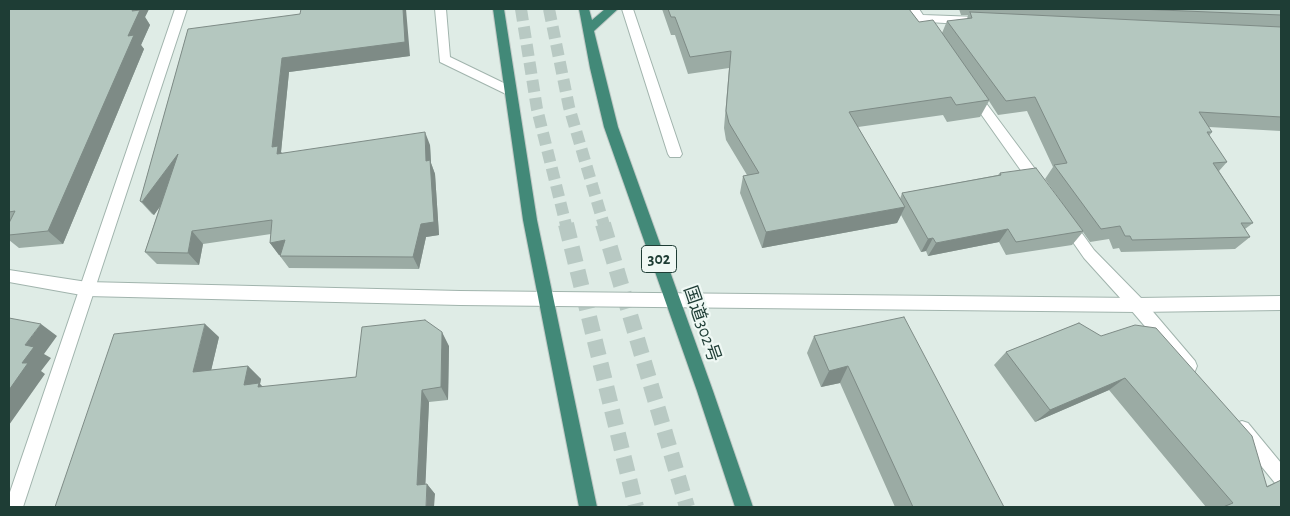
<!DOCTYPE html>
<meta charset="utf-8">
<style>
body{margin:0}
#map{position:relative;width:1290px;height:516px;overflow:hidden;background:#dfece6;font-family:"Alegreya Sans",sans-serif}
canvas{display:block}
.frame{position:absolute;inset:0;border:10px solid #1e3d35;pointer-events:none}
</style>
<div id="map">
<canvas width="1290" height="516"></canvas>
<div class="frame"></div>
</div>
<script>
const ctx = document.querySelector('canvas').getContext('2d');
ctx.lineJoin = 'round';
const shape = rows => new Path2D(rows.map(r => 'M' + r).join(''));
function stroke(path, color, width, dash) { ctx.strokeStyle = color; ctx.lineWidth = width; ctx.lineCap = dash ? 'butt' : 'round'; ctx.setLineDash(dash || []); ctx.stroke(path); }
function fillPath(path, color) { ctx.fillStyle = color; ctx.fill(path, 'evenodd'); }
function label(font, color, halo, rows, align = 'center') {
  ctx.font = font + ' "Alegreya Sans","Noto Sans JP",sans-serif'; ctx.lineWidth = 4.5; ctx.setLineDash([]); ctx.textBaseline = 'middle'; ctx.strokeStyle = halo; ctx.fillStyle = color; for (const [text, x, y, turn = 0] of rows) {
    ctx.save(); ctx.translate(x, y); ctx.rotate((+turn || 0) * Math.PI / 180); ctx.textAlign = isNaN(turn) ? turn : align; if (halo) ctx.strokeText(text, 0, 0); ctx.fillText(text, 0, 0); ctx.restore();
  }
}
const motorwayTunnelFar1 = shape([
 [521,9,537,109,566,225],
 [549,9,569,107,604,225]
]);
const motorwayTunnel = shape([
 [566,224,636,507],
 [603,224,687,507]
]);
const minor = shape([
 [175,9,187,9,23,507,9,507,9,495,175,9],
 [435,9,446,9,450,57,514,88,516,91,514,94,506,94,440,62,435,9],
 [622,9,633,9,682,154,680,157,670,157,668,154,622,9],
 [908,9,919,9,923,15,978,17,984,21,978,25,928,22,940,39,934,43,930,42,908,9],
 [973,90,977,91,1044,181,1046,185,1044,189,1039,190,1034,189,969,97,967,94,969,91,973,90],
 [1066,216,1071,218,1094,250,1143,300,1195,361,1197,366,1195,371,1189,374,1183,371,1131,310,1084,258,1059,222,1061,218,1066,216],
 [1242,421,1248,423,1281,463,1281,486,1275,483,1236,435,1233,429,1236,423,1242,421]
]);
const tertiary = shape([
 [9,270,87,282,460,291,1137,298,1281,296,1281,310,1137,312,460,305,87,296,9,282,9,270]
]);
const trunk = shape([
 [493,9,504,9,537,220,597,507,579,507,523,220,493,9],
 [579,9,589,9,592,20,605,9,618,9,594,31,618,127,713,391,753,507,735,507,697,391,604,127,590,68,579,9]
]);
const wall = shape([
 [9,9,149,9,145,17,150,25,141,45,144,49,63,244,19,248,9,240],
 [662,9,909,9,919,22,942,33,947,21,967,19,968,15,961,15,959,9,1281,9,1281,131,1209,127,1212,132,1209,136,1227,162,1219,171,1253,223,1245,229,1250,237,1235,249,1121,252,1119,248,1113,249,1109,239,1090,242,1083,232,1072,245,1006,255,999,242,928,256,926,251,921,252,901,215,897,223,762,248,740,193,743,176,747,175,726,140,724,128,729,68,688,74,675,35,671,35],
 [989,101,998,115,1027,111,1053,167,1045,179,1069,213,1000,173,998,175,902,193,900,199,858,127,943,115,947,122,980,117],
 [188,29,410,56,289,72,281,152,282,153,430,145,431,163,435,174,439,235,426,237,419,269,289,268,280,256,280,255,279,255,270,243,271,234,203,244,199,265,157,264,145,252,160,206,154,215,152,214,140,201],
 [1079,323,1267,486,1281,480,1281,507,1206,507,1109,390,1035,422,994,365,1006,352],
 [814,336,1004,507,895,507,840,383,821,387,807,353],
 [219,337,211,370,248,366,261,379,260,384,263,387,356,377,449,346,448,400,429,402,425,484,427,484,435,494,55,507]
]);
const shadedWall = shape([
 [133,9,149,9,145,17,150,25,141,45,144,49,63,244,48,231,128,36],
 [403,9,406,9,410,56,289,72,281,152,286,160,285,167,272,147,282,58],
 [425,132,430,145,431,163,435,174,439,235,426,237,419,269,413,257,426,161],
 [178,154,188,168,154,215,142,202],
 [905,207,897,223,762,248,766,232],
 [1008,229,999,242,928,256,936,243],
 [192,231,203,244,199,265,188,253],
 [933,238,926,251,921,252,928,239],
 [285,240,294,253,279,255,270,243],
 [41,324,57,336,44,354,51,358,41,371,45,374,9,425,9,390,22,363,25,345],
 [205,324,219,337,208,384,193,372],
 [442,332,449,346,448,400,441,387],
 [248,366,261,379,260,384,271,395,244,385],
 [848,366,840,383,821,387,829,371],
 [1125,378,1109,390,1035,422,1050,410],
 [422,390,429,402,425,495,417,485],
 [427,484,435,494,434,507,426,507]
]);
const building = shape([
 [9,9,133,9,132,11,140,10,128,36,134,35,48,231,9,235,9,223,15,211,9,212,9,9],
 [301,9,403,9,405,42,282,58,272,147,278,146,277,154,425,132,426,161,430,160,434,222,421,224,413,257,280,256,285,240,270,243,272,220,192,231,188,253,145,252,178,154,142,202,140,201,188,29,300,14,301,9],
 [668,9,909,9,919,22,933,20,989,100,956,105,951,97,849,112,905,207,766,232,743,176,759,173,729,123,726,111,731,51,690,57,675,17,671,17,668,9],
 [1137,9,1281,9,1281,15,1137,9],
 [970,12,1281,27,1281,117,1199,112,1212,132,1207,132,1227,162,1213,163,1253,223,1241,223,1250,237,1132,240,1130,236,1125,236,1120,226,1101,229,1054,165,1067,163,1035,97,1006,101,947,21,972,18,970,12],
 [1036,168,1083,231,1016,242,1008,229,936,243,933,238,928,239,902,193,1001,175,1000,173,1036,168],
 [904,317,1004,507,913,507,848,366,829,371,814,336,904,317],
 [9,318,41,324,25,345,34,347,22,363,28,363,9,390,9,318],
 [425,320,442,332,441,387,422,390,417,485,427,484,426,507,55,507,114,334,205,324,193,372,248,366,244,385,259,383,258,387,356,377,362,327,425,320],
 [1079,323,1101,336,1135,325,1156,328,1252,436,1267,487,1281,480,1281,507,1223,507,1233,503,1125,378,1050,410,1006,352,1079,323]
]);
const shields = [
 [659,259,35]
];
const shieldNames = [
 ["302",659,259]
];
const streetNames = [
 ["国道302号",702,324,71]
];
stroke(motorwayTunnelFar1, '#b8c9c3', 12, [12, 6]);
stroke(motorwayTunnel, '#b8c9c3', 16, [16, 8]);
stroke(minor, '#a1b4ad', 2);
stroke(tertiary, '#a1b4ad', 2);
stroke(trunk, '#c0c9c6', 2);
fillPath(minor, '#fff');
fillPath(tertiary, '#fff');
fillPath(trunk, '#428978');
fillPath(wall, '#9baba4');
fillPath(shadedWall, '#7e8b86');
fillPath(building, '#b4c7bf');
stroke(building, '#7e8b86', 1);
for (const [x, y, w] of shields) { const box = new Path2D(); box.roundRect(x - w / 2, y - 13.5, w, 27, 4); ctx.fillStyle = '#eff8f4'; ctx.fill(box); stroke(box, '#1e3d35', 1); }
label('bold 16px', '#1e3d35', null, shieldNames);
label('18px', '#1e3d35', '#eff8f4', streetNames);
</script>
